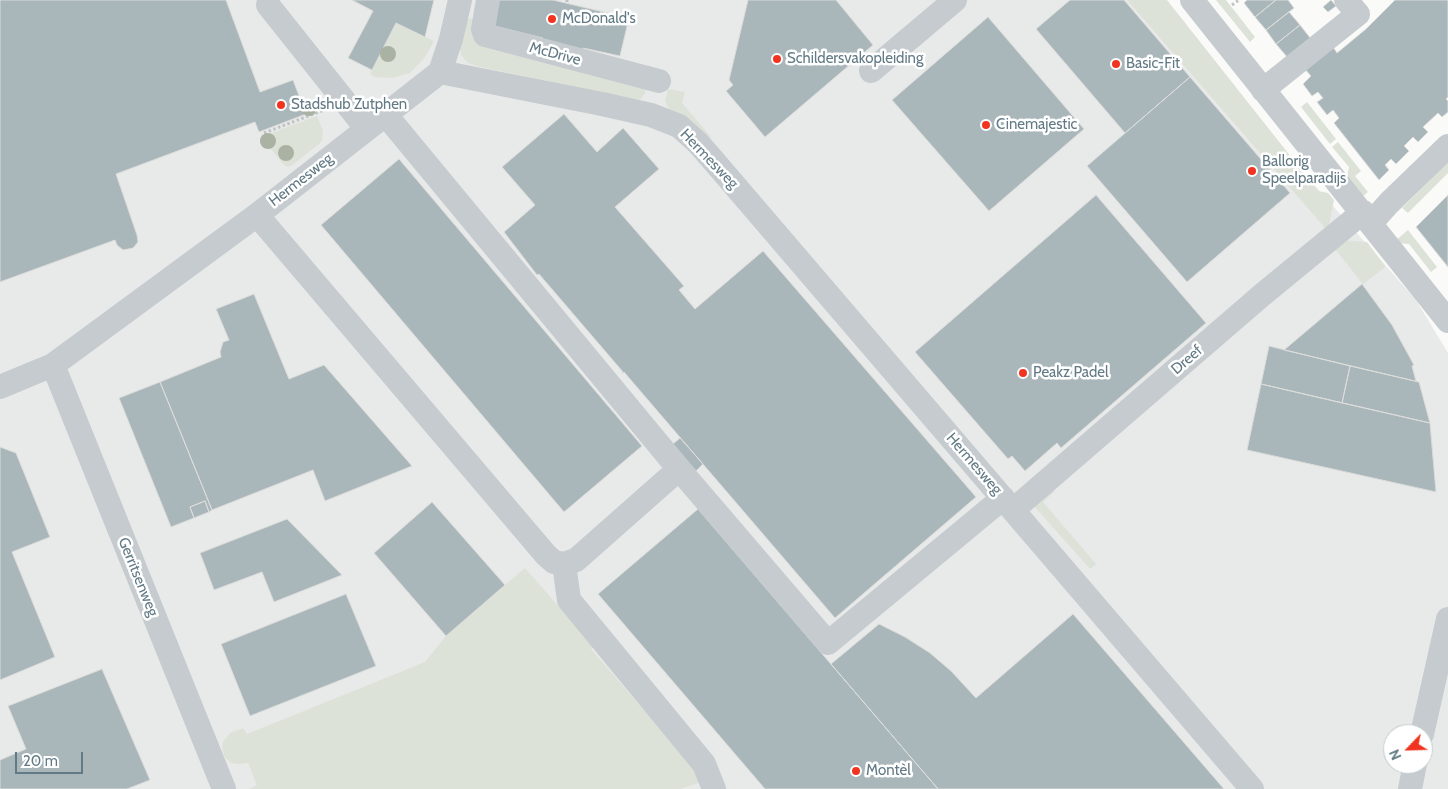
<!DOCTYPE html>
<meta charset="utf-8">
<style>
body{margin:0}
#map{position:relative;width:1448px;height:789px;overflow:hidden;background:#fafaf8;font-family:Cabin,sans-serif}
canvas{display:block}
.north{position:absolute;left:1383px;top:724px;width:50px;height:50px;box-sizing:border-box;background:#fff;border:1px solid #c0cace;border-radius:50%;rotate:246deg;font-size:14px;font-weight:700;line-height:20px;text-align:center;color:#627a85}
.north::after{content:'';display:block;margin:auto;width:18px;height:22px;background:#f13420;clip-path:polygon(50% 0,100% 100%,50% 72%,0 100%)}
.scale{position:absolute;left:15px;top:752px;width:68px;height:22px;box-sizing:border-box;border:2px solid #627a85;border-top:0;padding-left:6px;font-size:15px;line-height:18px;white-space:nowrap;color:#627a85;-webkit-text-stroke:4px #fff;paint-order:stroke}
</style>
<div id="map">
<canvas width="1448" height="789"></canvas>
<div class="north">N</div>
<div class="scale">20 m</div>
</div>
<script>
const ctx = document.querySelector('canvas').getContext('2d');
ctx.lineJoin = 'round';
function fillPath(path, color) { ctx.fillStyle = color; ctx.fill(path, 'evenodd'); }
const shape = rows => new Path2D(rows.map(r => 'M' + r).join(''));
function stroke(path, color, width, dash) { ctx.strokeStyle = color; ctx.lineWidth = width; ctx.lineCap = dash ? 'butt' : 'round'; ctx.setLineDash(dash || []); ctx.stroke(path); }
function label(font, color, halo, rows, align = 'center') {
  ctx.font = font + ' Cabin,sans-serif'; ctx.lineWidth = 5; ctx.setLineDash([]); ctx.textBaseline = 'middle'; ctx.strokeStyle = halo; ctx.fillStyle = color; for (const [text, x, y, turn = 0] of rows) {
    ctx.save(); ctx.translate(x, y); ctx.rotate((+turn || 0) * Math.PI / 180); ctx.textAlign = isNaN(turn) ? turn : align; if (halo) ctx.strokeText(text, 0, 0); ctx.fillText(text, 0, 0); ctx.restore();
  }
}
const built = shape([
 [0,0,1162,0,1258,121,1416,300,1448,353,1448,789,0,789],
 [1393,734,1423,734,1423,764,1393,764]
]);
const green = shape([
 [1127,0,1167,0,1318,191,1328,193,1334,200,1329,226,1326,229],
 [1216,0,1226,0,1255,37,1250,42],
 [470,18,645,87,645,93,641,99,638,100,476,66,468,63,461,55,459,37,465,21],
 [396,23,434,41,425,57,410,73,392,78,375,77,370,74],
 [668,89,685,92,682,103,711,137,710,138,695,125,669,109,665,101],
 [1307,102,1336,139,1330,144,1301,107],
 [317,116,323,131,322,140,319,144,291,166,288,167,284,165,261,137],
 [1338,142,1361,171,1355,176,1368,192,1362,197,1347,178,1349,167,1332,147],
 [1448,162,1448,173,1408,213,1402,208],
 [1408,230,1437,267,1431,272,1409,244,1398,243,1396,240],
 [1341,240,1367,242,1385,266,1384,268,1363,284,1335,249],
 [1054,489,1054,492,1043,502,1096,564,1090,569,1034,506],
 [525,568,594,647,591,649,698,773,701,782,681,789,249,789,257,785,248,763,237,764,231,763,224,756,222,747,223,742,230,733,243,728,247,734,425,662,446,636]
]);
const building = shape([
 [0,0,226,0,260,92,293,80,306,114,259,132,255,122,116,174,137,235,138,242,133,248,123,250,117,245,115,240,0,282,0,0],
 [352,0,434,0,425,37,396,23,372,70,348,58,373,11,352,0],
 [492,0,553,0,629,18,620,56,583,48,582,51,542,42,543,38,494,26,492,0],
 [748,0,836,0,873,45,765,137,726,91,733,85,729,80,748,0],
 [1070,0,1124,0,1190,77,1125,133,1036,29,1070,0],
 [1247,0,1276,0,1255,17,1244,3,1247,0],
 [1276,0,1288,0,1294,8,1266,30,1255,17,1276,0],
 [1331,0,1336,6,1328,12,1323,7,1331,0],
 [1395,0,1448,0,1448,97,1446,99,1448,101,1448,112,1442,117,1438,113,1423,127,1428,132,1418,142,1413,137,1404,146,1409,151,1396,164,1391,159,1385,165,1389,170,1379,180,1334,123,1339,118,1333,110,1327,115,1317,102,1323,98,1318,92,1312,96,1303,84,1311,76,1304,68,1333,47,1337,53,1366,29,1395,0],
 [1289,12,1300,25,1276,44,1266,30,1289,12],
 [988,17,1084,129,989,211,892,100,988,17],
 [1300,25,1311,39,1288,58,1276,44,1300,25],
 [1190,77,1290,193,1187,282,1087,166,1190,77],
 [564,114,597,152,623,128,659,169,615,207,684,286,679,290,695,309,763,251,976,497,835,618,624,372,622,374,623,372,539,274,537,275,504,232,535,205,502,167,564,114],
 [399,159,642,446,564,512,321,225,399,159],
 [1096,195,1206,323,1061,448,1057,443,1025,471,1012,456,1008,459,915,352,1096,195],
 [1448,195,1448,267,1416,227,1448,195],
 [1362,284,1392,325,1414,365,1412,366,1416,381,1419,382,1284,350,1362,284],
 [254,294,289,379,324,365,412,466,325,501,313,470,212,510,160,382,221,357,220,352,223,342,229,340,216,309,254,294],
 [1269,346,1350,366,1342,403,1261,384,1269,346],
 [1350,366,1419,382,1430,423,1342,403,1350,366],
 [160,382,212,510,209,512,205,501,190,507,194,518,171,527,119,398,160,382],
 [1261,384,1430,423,1436,492,1247,450,1261,384],
 [680,438,703,464,696,471,673,444,680,438],
 [0,447,16,453,50,537,12,552,55,657,0,680,0,447],
 [205,501,209,512,194,518,190,507,205,501],
 [432,502,505,585,446,636,374,553,432,502],
 [698,509,938,789,765,789,598,594,698,509],
 [287,519,342,575,274,602,262,572,214,590,200,553,287,519],
 [346,594,376,666,250,716,221,644,346,594],
 [1073,614,1224,789,938,789,831,664,879,624,905,637,930,653,951,671,976,698,1073,614],
 [102,669,150,780,127,789,0,789,0,760,26,749,8,706,102,669]
]);
const path = shape([
 [567,2,567,0],
 [1232,5,1239,0],
 [264,133,324,110]
]);
const minor = shape([
 [488,0,483,29,485,35,659,81],
 [1192,0,1448,321],
 [268,5,366,128],
 [871,71,955,0],
 [440,72,451,39,460,0],
 [1263,90,1358,14,1346,0],
 [257,215,546,555,554,562,564,564,576,560,679,469,385,114],
 [1371,223,1389,203,1448,146],
 [53,365,224,789],
 [0,387,53,365,257,215,440,72,602,104,651,115,679,126,698,143,712,159,1252,789],
 [679,469,828,643,1003,498],
 [1013,510,1262,295,1363,212],
 [564,564,569,600,704,764,714,789],
 [1422,734,1448,619],
 [1410,789,1415,764]
]);
const trees = [
 [388,54],
 [309,108],
 [268,141],
 [286,153]
];
const markers = [
 [552,19,5,"#f13420"],
 [777,59,5,"#f13420"],
 [1116,64,5,"#f13420"],
 [281,105,5,"#f13420"],
 [986,125,5,"#f13420"],
 [1252,171,5,"#f13420"],
 [1023,373,5,"#f13420"],
 [856,771,5,"#f13420"]
];
const poiNames = [
 ["McDonald's",562,19],
 ["Schildersvakopleiding",787,59],
 ["Basic-Fit",1126,64],
 ["Stadshub Zutphen",291,105],
 ["Cinemajestic",996,125],
 ["Ballorig",1262,162],
 ["Speelparadijs",1262,179],
 ["Peakz Padel",1033,373],
 ["Montèl",866,771]
];
const streetNames = [
 ["McDrive",555,54,15],
 ["Hermesweg",709,159,46],
 ["Hermesweg",301,180,-38],
 ["Dreef",1187,360,-41],
 ["Hermesweg",974,464,49],
 ["Gerritsenweg",138,577,68]
];
fillPath(built, '#e8eae9');
fillPath(green, '#dde2d8');
fillPath(building, '#a9b6ba');
stroke(building, '#dcdcda', 1);
stroke(path, '#bfc3c5', 3, [2.5, 2.5]);
stroke(minor, '#c5cbce', 24);
ctx.fillStyle = '#a9b2a3';
for (const [x, y] of trees) { ctx.beginPath(); ctx.arc(x, y, 8, 0, 2 * Math.PI); ctx.fill(); }
for (const [x, y, r, color] of markers) { const dot = new Path2D(); dot.arc(x, y, r, 0, 2 * Math.PI); ctx.fillStyle = color; ctx.fill(dot); stroke(dot, '#fff', 2); }
label('15px', '#627a85', '#fff', poiNames, 'left');
label('15px', '#627a85', '#fff', streetNames);
</script>
